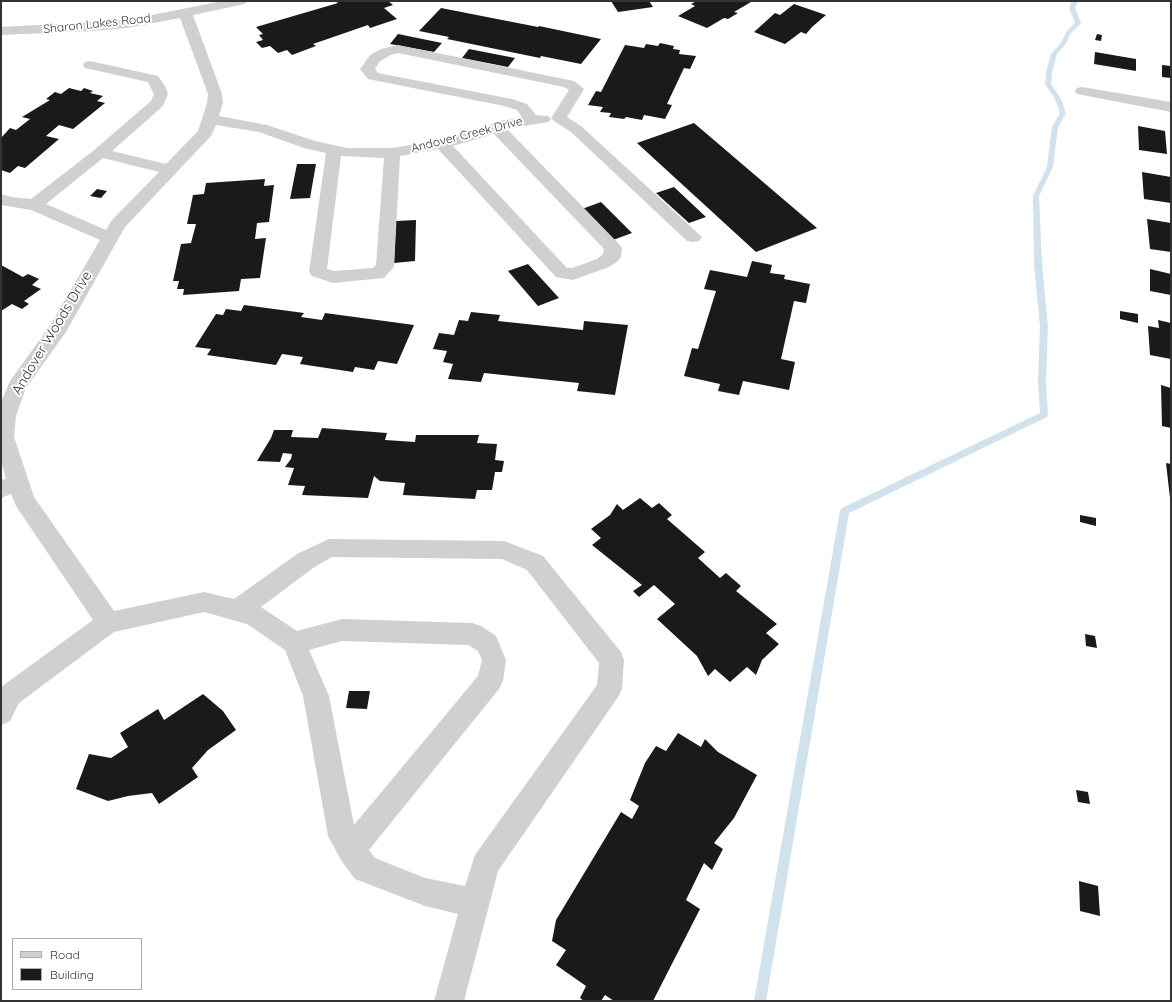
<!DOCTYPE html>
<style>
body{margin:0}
#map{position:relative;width:1172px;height:1002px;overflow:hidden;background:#fff;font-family:Quicksand,sans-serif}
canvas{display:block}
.frame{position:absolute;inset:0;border:2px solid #333;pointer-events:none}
.legend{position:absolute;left:12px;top:938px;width:130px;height:52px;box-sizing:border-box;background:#fff;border:1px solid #adadad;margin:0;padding:5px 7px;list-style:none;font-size:12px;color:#333}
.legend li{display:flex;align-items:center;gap:8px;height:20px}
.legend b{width:20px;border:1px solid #adadad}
</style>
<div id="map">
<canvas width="1172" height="1002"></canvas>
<div class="frame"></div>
<ul class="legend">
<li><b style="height:5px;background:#d0d0d0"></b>Road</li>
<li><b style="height:11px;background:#1a1a1a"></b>Building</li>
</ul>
</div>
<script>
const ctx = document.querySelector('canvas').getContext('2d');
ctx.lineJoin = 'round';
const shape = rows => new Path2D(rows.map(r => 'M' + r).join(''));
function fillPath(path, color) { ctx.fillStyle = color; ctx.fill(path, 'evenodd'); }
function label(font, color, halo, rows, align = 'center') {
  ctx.font = font + ' Quicksand,sans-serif'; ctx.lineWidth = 4; ctx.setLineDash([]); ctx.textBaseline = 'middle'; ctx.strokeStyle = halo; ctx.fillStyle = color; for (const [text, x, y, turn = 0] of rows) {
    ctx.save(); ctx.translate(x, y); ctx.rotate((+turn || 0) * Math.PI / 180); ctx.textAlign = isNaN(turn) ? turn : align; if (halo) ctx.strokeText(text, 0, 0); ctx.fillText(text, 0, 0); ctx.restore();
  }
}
const stream = shape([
 [1072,1,1078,1,1075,8,1081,23,1071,33,1065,45,1057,54,1052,72,1051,84,1061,99,1066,113,1058,127,1053,167,1039,196,1042,264,1048,326,1046,382,1048,415,1047,417,849,513,766,1001,754,1001,840,511,842,508,1040,413,1038,382,1040,326,1034,264,1033,196,1047,167,1052,127,1060,113,1055,99,1045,84,1046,72,1051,54,1060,44,1067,31,1075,23,1069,8,1072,1]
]);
const building = shape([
 [335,1,388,1,393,5,384,8,397,19,370,28,368,25,313,44,316,46,292,55,287,50,278,53,270,46,262,48,256,42,263,40,259,35,263,34,256,27,338,3],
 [611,1,649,1,653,7,618,12],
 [697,1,749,1,751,2,734,12,738,13,728,19,724,18,707,28,678,16,695,6,691,4],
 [794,4,826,15,812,27,806,34,801,32,785,44,754,32,775,13,780,15],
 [441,8,538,27,539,26,601,39,581,64,541,56,540,58,447,39,449,37,419,31],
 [398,34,442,43,434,52,390,44],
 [1097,34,1102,35,1101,41,1095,40],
 [660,43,674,46,673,49,680,50,679,54,696,56,690,69,684,68,667,104,672,105,665,119,644,115,642,120,626,117,624,119,609,117,611,113,600,112,603,107,588,105,596,91,601,92,625,45,644,48,646,44,658,46],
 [469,49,515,58,508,67,462,58],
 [1095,52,1136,59,1136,71,1094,64],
 [1162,65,1171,66,1171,78,1162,77],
 [69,88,81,91,84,88,93,91,90,93,103,96,97,101,105,103,73,129,59,125,46,136,59,139,25,168,18,166,10,173,1,170,1,138,10,128,16,130,30,119,22,117,50,100,46,99,55,92,61,94],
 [694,123,817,228,756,252,637,143],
 [1138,126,1165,131,1167,154,1139,150],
 [297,164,316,164,310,198,290,199],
 [1142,172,1171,177,1171,203,1144,199],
 [265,179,264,186,274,185,269,222,257,223,255,239,266,238,260,278,241,279,239,291,183,295,184,289,177,289,179,281,173,281,181,244,191,243,196,224,187,224,193,195,204,194,206,183],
 [674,187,706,217,689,223,656,193],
 [97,189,107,191,101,198,90,196],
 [601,202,632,233,613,240,582,209],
 [1147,219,1171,223,1171,252,1150,249],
 [416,220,415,261,394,263,396,221],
 [752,261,772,265,770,273,785,275,784,279,810,284,806,303,794,301,781,359,795,362,789,390,743,381,739,395,718,391,720,384,684,376,692,348,698,349,716,291,704,289,710,270,747,277],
 [528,264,559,298,538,306,508,271],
 [1,265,23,277,28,274,39,279,32,285,41,289,24,301,29,304,22,309,12,304,1,311],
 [1150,269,1171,274,1171,295,1150,291],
 [244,305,304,313,301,317,322,320,325,313,414,325,397,364,378,361,374,370,355,367,353,372,300,364,303,357,282,354,276,365,207,355,211,349,195,347,216,314,223,315,226,309,241,311],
 [1120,311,1138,314,1138,323,1120,319],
 [471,312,500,315,498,321,583,330,584,321,628,325,615,395,577,391,579,383,484,373,481,382,448,379,453,364,443,362,447,351,433,349,439,333,454,335,459,320,468,321],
 [1158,320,1171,323,1171,359,1150,355,1148,326,1159,328],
 [1161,385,1171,388,1171,428,1162,426],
 [322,428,387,433,385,440,415,442,416,435,479,435,477,443,497,444,495,460,504,461,502,472,495,472,492,490,477,490,475,499,403,495,405,483,380,481,374,476,368,498,302,495,305,486,288,485,294,468,285,467,291,459,292,454,283,453,280,462,257,461,271,438,274,430,293,430,291,437,318,438],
 [1166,463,1171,464,1171,498,1170,498],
 [640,498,652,508,659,503,672,515,667,519,705,552,698,558,720,578,726,573,741,586,736,591,777,624,766,633,779,644,762,660,756,675,747,667,730,682,715,669,708,676,697,656,657,619,675,604,654,585,639,597,633,591,642,585,592,545,601,538,591,529,610,515,617,504,623,510],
 [1080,515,1096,518,1096,526,1080,522],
 [1085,634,1095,636,1097,648,1086,646],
 [349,691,370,691,367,709,346,708],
 [203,694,223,711,236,730,208,750,192,768,198,777,159,804,152,793,128,796,108,801,76,789,89,754,111,758,128,747,120,733,158,709,164,720],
 [678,733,701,747,705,739,718,752,757,775,734,818,714,843,723,849,712,870,704,863,686,900,700,909,653,1001,614,1001,605,995,601,1001,584,1001,580,998,586,986,556,965,566,950,552,941,556,920,621,812,632,819,639,806,630,800,645,763,656,746,666,751],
 [1076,790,1088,792,1090,804,1078,802],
 [1079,881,1098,886,1100,916,1080,911]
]);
const minor = shape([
 [222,1,247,1,245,4,193,15,222,94,223,103,219,116,267,125,315,141,347,148,392,148,440,140,504,120,522,117,517,110,504,106,368,79,360,69,370,55,381,49,398,45,574,81,584,89,567,117,581,126,702,237,699,241,693,242,687,241,571,132,554,121,551,118,569,90,564,87,398,53,391,55,380,61,375,69,378,73,512,99,527,104,536,115,548,116,551,119,548,122,507,129,619,244,622,248,621,257,618,261,609,267,573,280,556,277,438,149,400,156,394,267,384,278,333,283,312,276,309,272,326,153,304,148,259,132,216,125,211,136,125,227,66,332,26,388,16,416,14,437,34,497,114,611,204,592,234,599,297,554,329,539,504,541,543,556,621,652,624,660,622,689,618,697,498,871,464,1001,434,1001,458,914,425,906,355,879,341,860,328,836,303,696,285,650,247,624,204,612,114,632,19,703,10,721,1,725,1,687,93,620,16,506,11,494,1,498,1,480,6,479,1,461,1,402,10,381,51,324,100,240,31,210,1,205,1,194,12,197,31,199,93,151,151,101,154,94,148,82,85,68,83,65,85,62,90,61,158,76,165,86,168,94,163,106,112,151,166,164,198,131,207,103,208,94,180,18,127,28,93,31,1,35,1,27,127,20,222,1],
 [494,134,604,249,603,254,597,259,572,268,567,268,453,146,494,134],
 [341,156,384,158,376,265,373,268,334,271,327,269,341,156],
 [103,158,159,172,112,220,106,230,46,204,103,158],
 [332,557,502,559,527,570,599,663,597,685,475,855,465,886,425,878,375,858,369,850,499,689,503,681,506,660,496,636,481,626,472,623,342,619,297,631,261,607,313,568,332,557],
 [342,641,468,645,478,651,482,660,478,676,354,825,329,696,309,650,342,641],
 [1082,87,1171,102,1171,112,1077,94,1075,91,1077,88,1082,87]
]);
const farStreetnames = [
 ["Sharon Lakes Road",97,24,-6],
 ["Andover Creek Drive",467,135,-14]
];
const streetNames = [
 ["Andover Woods Drive",52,333,-59]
];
fillPath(stream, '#cfe2ee');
fillPath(building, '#1a1a1a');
fillPath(minor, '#d0d0d0');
label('12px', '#333', '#fff', farStreetnames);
label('14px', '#333', '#fff', streetNames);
</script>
